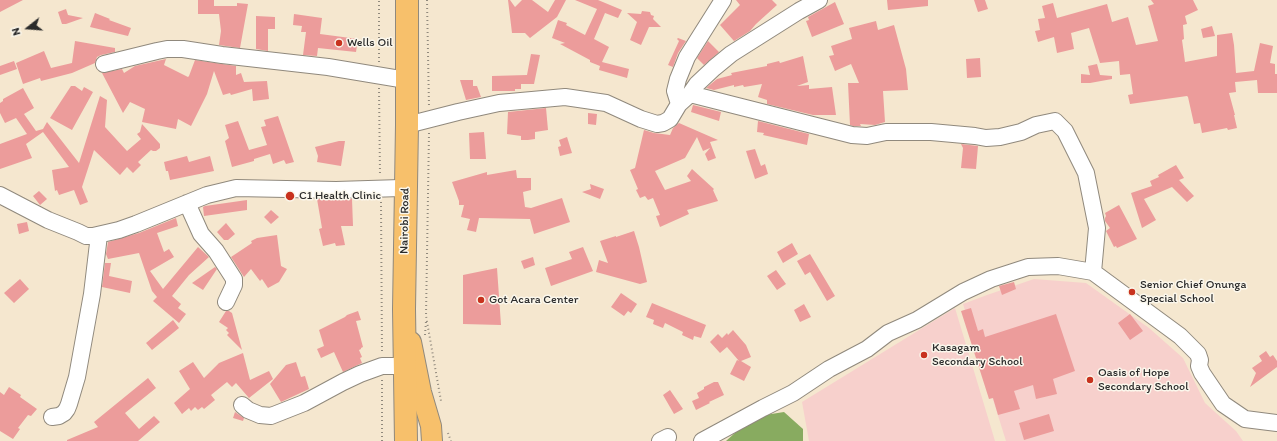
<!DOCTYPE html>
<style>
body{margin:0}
#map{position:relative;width:1277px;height:441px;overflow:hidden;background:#f5e7cf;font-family:Itim,sans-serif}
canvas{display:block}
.north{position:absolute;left:8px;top:8px;width:40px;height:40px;-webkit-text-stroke:3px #fbf7ec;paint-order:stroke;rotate:253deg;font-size:11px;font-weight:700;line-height:16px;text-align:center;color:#2b2b2b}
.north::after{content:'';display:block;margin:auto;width:14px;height:18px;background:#2b2b2b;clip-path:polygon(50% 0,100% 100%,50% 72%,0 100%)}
</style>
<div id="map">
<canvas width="1277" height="441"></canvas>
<div class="north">N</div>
</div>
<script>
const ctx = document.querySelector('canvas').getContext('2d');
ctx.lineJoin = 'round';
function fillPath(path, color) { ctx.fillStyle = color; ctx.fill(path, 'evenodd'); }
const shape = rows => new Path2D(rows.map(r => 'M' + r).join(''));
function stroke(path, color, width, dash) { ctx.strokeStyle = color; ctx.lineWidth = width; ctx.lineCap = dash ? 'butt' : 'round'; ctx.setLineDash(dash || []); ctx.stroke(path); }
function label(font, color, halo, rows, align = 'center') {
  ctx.font = font + ' Itim,sans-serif'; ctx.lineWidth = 3; ctx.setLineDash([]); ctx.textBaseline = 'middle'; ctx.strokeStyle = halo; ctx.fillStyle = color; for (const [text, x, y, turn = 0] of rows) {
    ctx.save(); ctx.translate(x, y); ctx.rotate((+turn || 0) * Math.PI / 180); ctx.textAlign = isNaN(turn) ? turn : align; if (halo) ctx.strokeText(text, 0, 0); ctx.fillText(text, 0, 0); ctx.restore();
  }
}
const built = shape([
 [1034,279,1086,283,1149,328,1183,358,1205,403,1236,431,1243,441,1006,441,963,304,987,295],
 [955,308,995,441,809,441,802,402]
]);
const forest = shape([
 [784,412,803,429,803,441,726,441,737,431,765,415]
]);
const building = shape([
 [0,0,23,0,0,12],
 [198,0,214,0,214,6,237,6,237,3,248,4,240,48,219,45,221,31,219,14,198,14],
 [508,0,510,0,515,7,522,0,532,0,548,12,555,0,566,0,557,17,530,38,525,33,512,33],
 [575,0,598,0,622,10,618,18,605,13,594,39,609,47,602,62,629,69,627,78,599,70,600,66,590,62,590,60,560,44,565,43,552,38,558,20,567,23,566,25,585,35,597,9],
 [736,0,772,0,777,5,756,24,750,31,734,41,720,25,740,5],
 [887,0,928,0,928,6,888,10],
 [974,0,985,0,988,9,978,12],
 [1151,0,1193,0,1198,10,1185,16,1187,24,1183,25,1184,39,1182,40,1185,62,1217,56,1217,35,1232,33,1234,45,1236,73,1254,71,1260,43,1273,46,1270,63,1275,64,1275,74,1277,74,1277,93,1258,93,1257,80,1235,82,1236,92,1229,93,1235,115,1234,115,1237,128,1228,130,1227,128,1202,133,1200,123,1194,124,1188,97,1187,96,1130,104,1128,95,1133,94,1130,74,1120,75,1119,61,1100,63,1089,28,1071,33,1074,49,1057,53,1054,37,1038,42,1035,31,1040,30,1038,19,1045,18,1042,6,1053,3,1057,18,1107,4,1112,22,1128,17,1136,45,1158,41,1148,6,1154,4],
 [835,2,844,24,812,37,806,21,809,20,808,17],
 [66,9,68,15,83,18,66,24,62,24,58,12],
 [642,11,650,12,651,15,654,16,653,19,661,27,649,27,641,45,630,40,637,22,627,13,641,14],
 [95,13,110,19,109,20,131,28,128,36,90,27],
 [294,14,322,18,320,34,358,39,356,52,318,48,317,56,303,55,306,32,301,32,302,26,293,25],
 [256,16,275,17,275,29,268,29,268,51,256,49],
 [876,21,878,30,894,25,906,69,908,90,883,91,885,122,875,125,860,124,861,126,853,126,850,125,848,83,859,83,851,64,835,71,829,56,834,55,831,46,852,39,849,28],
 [1212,26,1215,36,1203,38,1201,29],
 [678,38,686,41,678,53,673,67,668,65,679,41,677,39],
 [75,41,115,48,115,52,101,55,97,57,95,63,72,73,41,81,40,78,23,84,16,63,44,51,51,68,72,63],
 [708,41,719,52,704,65,697,58],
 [531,54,540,55,534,84,521,84,521,89,515,89,515,91,492,91,492,76,527,75],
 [803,56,808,82,797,86,809,85,809,89,832,87,836,115,813,115,767,104,767,100,758,97,762,84,744,87,743,85,734,87,734,85,714,90,706,88,717,79,732,75,731,73,767,66,767,64,779,61,780,63],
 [980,58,981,77,967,78,966,59],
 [166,59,164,65,188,77,189,76,195,60,236,66,236,75,241,73,244,82,267,81,269,99,253,101,252,89,231,95,230,93,223,95,214,71,207,94,191,126,178,119,176,129,142,122,145,109,130,102,123,113,102,73,122,69,124,73,135,66],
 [14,61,17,69,0,75,0,66],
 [1097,64,1100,75,1112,76,1112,79,1090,83,1081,83,1081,74,1090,75,1088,66],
 [460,80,473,80,473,86,477,86,481,97,466,100],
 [71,86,75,86,82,91,84,87,93,92,72,130,50,118],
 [23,88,34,108,24,114,36,131,43,129,47,122,79,163,100,96,107,100,105,127,127,151,141,139,137,134,140,132,142,124,160,144,160,148,156,151,153,151,151,150,138,162,141,165,133,173,127,167,120,175,94,150,82,187,88,202,80,205,74,190,59,195,57,190,55,191,52,170,69,167,43,132,26,144,32,158,0,169,0,144,27,134,16,118,5,123,0,113,0,103,3,101,3,99],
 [693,105,721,112,719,121,691,112],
 [546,108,548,130,535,132,535,139,528,140,521,140,521,136,507,134,508,112],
 [588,113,597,114,596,125,588,124],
 [278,116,294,162,286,164,284,160,273,164,270,154,254,159,254,161,232,167,225,141,229,138,225,125,238,121,249,150,267,145,261,127,266,126,264,120],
 [758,121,809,134,807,145,763,135,764,133,757,132],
 [679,123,718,140,710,142,716,158,708,161,705,154,710,148,703,151,697,137,685,158,655,171,665,190,691,181,687,176,692,169,714,189,713,190,718,201,687,210,689,214,660,227,656,216,660,215,653,198,648,200,645,196,640,198,636,190,638,189,630,170,635,168,644,130,654,133,670,135,673,128],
 [484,132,486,159,470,159,469,133],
 [567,137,572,153,560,156,558,147,561,146,559,140],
 [339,141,345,141,341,166,317,162,318,156,315,147],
 [961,144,978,146,976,169,961,168,963,148],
 [755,149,761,166,765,164,768,174,755,179,746,151],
 [187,156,189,162,210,156,214,171,170,180,168,171,166,171,164,162],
 [1176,165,1184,178,1179,180,1194,196,1187,202,1172,187,1144,199,1156,220,1142,228,1131,193,1152,186,1150,181,1159,177,1158,175],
 [516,170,517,178,531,178,531,190,523,192,525,207,531,208,562,198,570,222,534,234,530,219,479,218,476,232,467,230,470,219,461,217,464,205,459,205,459,201,452,182,487,172,487,175],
 [590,184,604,189,600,199,582,192,591,189],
 [39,191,47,199,40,205,33,196],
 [317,199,352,199,353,226,341,226,345,245,336,246,335,243,323,246,319,229,322,228],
 [247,200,247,210,204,216,203,207,205,206],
 [1119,205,1137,239,1117,248,1116,246,1114,247,1106,231,1110,228,1105,221,1105,218,1106,216,1105,213],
 [271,210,279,217,271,224,264,217],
 [176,218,178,226,157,233,164,252,169,249,174,257,150,271,163,289,198,247,209,257,189,275,172,296,181,304,178,308,186,314,179,323,153,301,157,297,152,291,139,253,108,259,106,254,108,242,139,233],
 [27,222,29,231,19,234,17,224],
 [226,223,235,234,228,240,224,240,217,232],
 [634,231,639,247,647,282,640,284,596,272,599,260,608,263,600,241,616,236,616,237],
 [277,235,281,266,287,269,279,282,268,288,262,279,260,281,251,269,244,277,231,257,252,243,251,241,257,238],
 [792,243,798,254,783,263,777,252],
 [583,247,593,271,551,286,545,268,572,259,569,252],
 [810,254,835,296,827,301,810,272,805,275,797,261],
 [533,257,535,265,524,269,521,261],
 [105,263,111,263,109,276,132,281,130,293,102,287],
 [215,267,217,269,203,290,192,283],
 [497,268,501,325,463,324,463,275],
 [776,270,786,284,777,290,767,276],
 [20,279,29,289,14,303,4,293],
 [1014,282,1016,289,1002,295,999,286],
 [621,293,637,304,631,313,628,311,624,316,611,307],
 [652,303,706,325,701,338,694,336,693,340,682,335,683,332,665,323,663,328,653,324,654,320,646,317],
 [804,304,811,317,800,322,794,310],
 [971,308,978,331,983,329,985,337,1056,314,1075,371,1053,379,1057,394,1036,399,1033,385,1014,391,1020,409,998,415,993,398,989,399,961,311],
 [226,311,229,311,232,313,242,350,227,335,229,333,226,330,228,328,219,322],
 [358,311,361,320,356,321,363,347,361,348,361,349,359,350,362,357,360,358,362,363,343,372,334,352,321,358,317,349,324,346,319,330,345,317,347,315],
 [1130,314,1143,331,1130,340,1118,323],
 [173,320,179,328,152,350,146,343],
 [733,330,746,345,751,357,741,361,751,367,744,381,730,374,737,360,739,361,727,347,720,353,710,342,718,334,722,338,727,333,728,335],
 [1266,351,1270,357,1273,355,1277,361,1277,367,1250,387,1256,373,1252,368,1262,361,1259,356],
 [243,353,250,380,269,371,273,379,249,398,236,383,232,387,227,382,211,395,215,400,204,409,202,407,198,410,195,407,191,411,189,408,182,414,174,403,190,389,179,371,193,362,204,378,219,363],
 [296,362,301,377,305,376,309,389,281,402,270,384,286,365],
 [148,378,156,388,125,413,139,429,154,416,160,422,138,441,67,441,67,440,98,427,94,422],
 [714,382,718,382,724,395,709,402,710,403,696,410,692,401,699,398,697,393,704,389,704,387],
 [9,387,21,395,20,397,37,409,31,416,28,415,18,428,20,429,13,439,0,431,0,392,4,395],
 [670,390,683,409,674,414,663,395],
 [235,412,244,418,243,421,233,418],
 [1049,414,1054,431,1024,440,1019,423]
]);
const path = shape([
 [427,0,429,107],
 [379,62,379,0],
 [379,88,380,176],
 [429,133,426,316,441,401],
 [381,202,382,354],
 [425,335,426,321],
 [382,380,382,441],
 [448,433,451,441]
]);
const minor = shape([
 [104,64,157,51,167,49,183,49,222,55,328,67,400,79],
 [690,94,697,84,714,68,731,54,799,11,819,0],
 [679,104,675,91,678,79,687,57,723,0],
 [407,125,458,112,499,103,565,97,606,103,641,119,657,124,663,123,670,119,679,104,690,94,852,135,867,136,886,132,931,132,975,136,986,138,1000,137,1021,132,1036,125,1055,121,1065,131,1086,173,1097,228,1093,272],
 [0,195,48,220,78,232,86,236,93,236,119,230,136,224,207,195,236,188,336,190,401,188],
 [187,203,201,234,216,251,234,279,234,285,226,302],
 [242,405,248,410,260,415,271,416,304,403,343,382,360,374,382,366,399,366],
 [52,417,59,416,64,413,67,409,69,404,77,377,92,294,99,235],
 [660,441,668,437],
 [702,441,763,408,793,393,829,369,867,349,888,333,917,320,963,292,991,279,1028,267,1058,266,1093,272,1180,336,1198,354,1200,360,1199,366,1202,373,1223,404,1245,419,1277,423]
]);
const major = shape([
 [411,342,421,392,431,426,432,441]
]);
const highway = shape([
 [406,441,404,309,407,125,407,0]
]);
const markers = [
 [339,43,4,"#c8321e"],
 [290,196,5,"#c8321e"],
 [1132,292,4,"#c8321e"],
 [481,300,4,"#c8321e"],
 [924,355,4,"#c8321e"],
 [1090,380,4,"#c8321e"]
];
const poiNames = [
 ["Wells Oil",347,43],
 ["C1 Health Clinic",299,196],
 ["Senior Chief Onunga",1140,285],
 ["Special School",1140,299],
 ["Got Acara Center",489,300],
 ["Kasagam",932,348],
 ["Secondary School",932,362],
 ["Oasis of Hope",1098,373],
 ["Secondary School",1098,387]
];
const streetNames = [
 ["Nairobi Road",405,221,-89]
];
fillPath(built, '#f7d0cc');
fillPath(forest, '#88ab60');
fillPath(building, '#ec9c9b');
stroke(minor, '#90897d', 18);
stroke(major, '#90897d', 22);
stroke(highway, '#90897d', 24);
stroke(path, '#90897d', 2, [1, 3]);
stroke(minor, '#fff', 16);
stroke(major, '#f7c06b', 20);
stroke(highway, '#f7c06b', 22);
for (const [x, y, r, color] of markers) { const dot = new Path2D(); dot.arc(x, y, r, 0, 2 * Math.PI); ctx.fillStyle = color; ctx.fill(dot); stroke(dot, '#fbf7ec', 1.5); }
label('12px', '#2b2b2b', '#fbf7ec', poiNames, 'left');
label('12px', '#2b2b2b', '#fbf7ec', streetNames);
</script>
